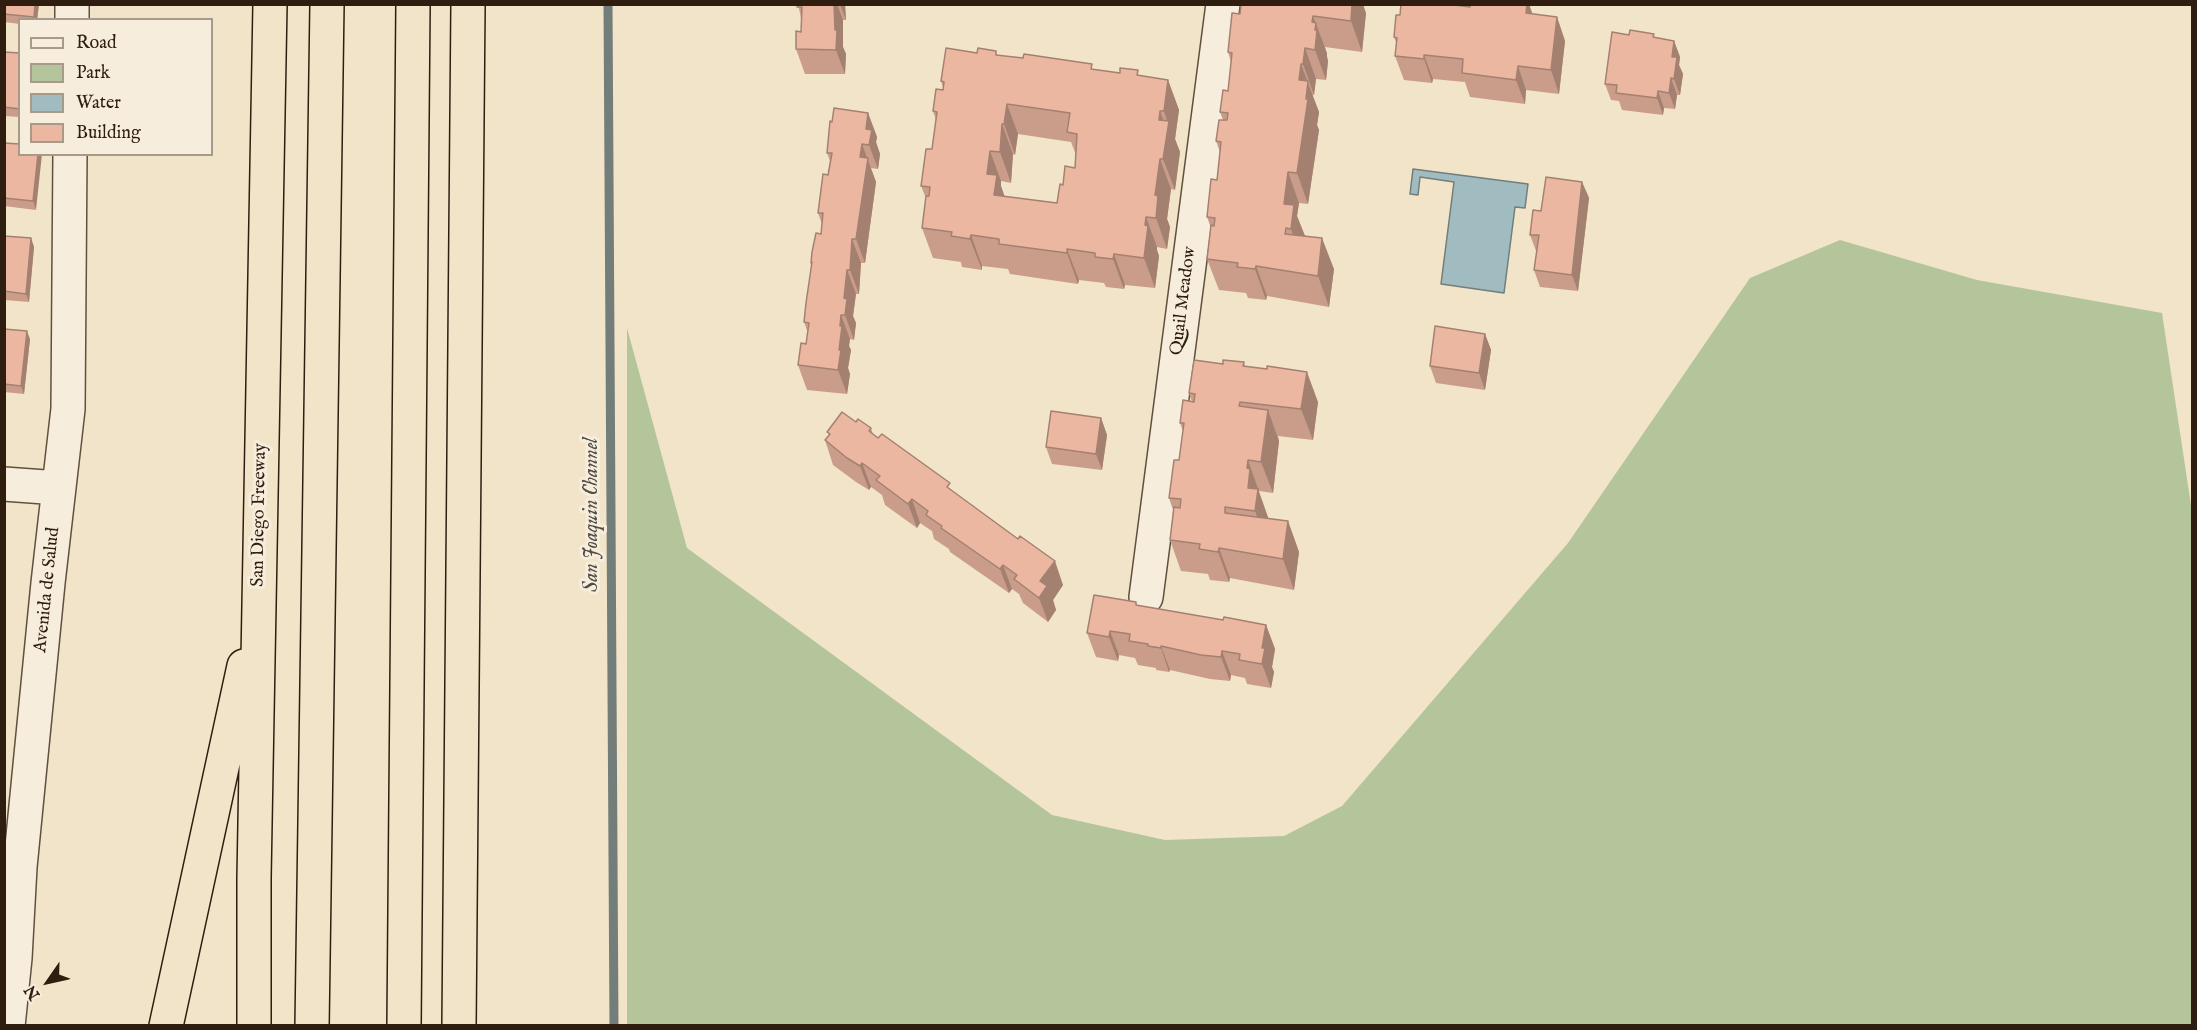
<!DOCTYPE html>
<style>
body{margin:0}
#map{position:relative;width:2197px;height:1030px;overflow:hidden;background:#f2e4c9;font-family:"IM FELL English",serif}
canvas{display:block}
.frame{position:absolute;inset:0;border:6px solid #2f1e10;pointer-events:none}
.legend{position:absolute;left:18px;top:18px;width:195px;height:138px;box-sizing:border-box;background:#f7eddc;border:2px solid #a79a8a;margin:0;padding:8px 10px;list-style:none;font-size:18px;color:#2f1e10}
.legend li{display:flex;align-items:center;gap:12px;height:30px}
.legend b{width:30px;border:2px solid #a79a8a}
.north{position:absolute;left:18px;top:952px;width:60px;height:60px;-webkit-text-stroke:4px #f7eddc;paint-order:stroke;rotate:236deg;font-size:16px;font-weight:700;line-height:24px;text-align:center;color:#2f1e10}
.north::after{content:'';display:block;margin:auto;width:21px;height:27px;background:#2f1e10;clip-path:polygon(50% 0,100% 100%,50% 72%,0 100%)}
</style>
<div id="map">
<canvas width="2197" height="1030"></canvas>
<div class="frame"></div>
<ul class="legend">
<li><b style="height:8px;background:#f7eddc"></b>Road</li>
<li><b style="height:16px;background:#b5c59b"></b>Park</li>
<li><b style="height:16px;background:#a0bcc0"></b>Water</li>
<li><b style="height:16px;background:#ebb7a1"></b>Building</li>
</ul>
<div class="north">N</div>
</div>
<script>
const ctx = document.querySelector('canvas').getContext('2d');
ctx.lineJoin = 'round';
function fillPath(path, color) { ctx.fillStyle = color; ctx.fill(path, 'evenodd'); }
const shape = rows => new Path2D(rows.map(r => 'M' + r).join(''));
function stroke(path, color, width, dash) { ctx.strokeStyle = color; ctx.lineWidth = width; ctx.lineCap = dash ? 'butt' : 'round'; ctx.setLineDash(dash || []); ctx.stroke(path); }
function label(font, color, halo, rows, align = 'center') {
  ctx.font = font + ' "IM FELL English",serif'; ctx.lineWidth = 6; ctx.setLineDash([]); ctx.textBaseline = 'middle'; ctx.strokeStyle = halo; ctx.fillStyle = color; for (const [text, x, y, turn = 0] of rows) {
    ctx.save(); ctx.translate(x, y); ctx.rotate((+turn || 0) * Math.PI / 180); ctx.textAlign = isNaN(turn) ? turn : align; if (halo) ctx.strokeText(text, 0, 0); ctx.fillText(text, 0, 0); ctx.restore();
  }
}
const green = shape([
 [1840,240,1977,280,2162,313,2192,512,2192,1025,627,1025,627,328,687,548,1052,815,1165,840,1284,836,1342,806,1568,543,1750,278]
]);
const water = shape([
 [1413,169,1528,184,1525,208,1515,207,1504,293,1441,284,1454,182,1420,177,1418,195,1410,194,1413,169]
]);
const stream = shape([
 [608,4,614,1026]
]);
const minor = shape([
 [72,20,72,4],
 [4,484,59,488],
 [1146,597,1223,4],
 [8,1026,15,958,20,867,48,583,68,409,70,154]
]);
const motorway = shape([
 [166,1026,244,666],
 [254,1026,254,878,270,4],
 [312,1026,327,4],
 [404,1026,413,4],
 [459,1026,468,4]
]);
const wall = shape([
 [4,4,39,4,37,20,20,20,20,24,4,22],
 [798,4,845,4,846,20,843,20,843,47,846,54,845,74,805,74,796,49,801,32,801,18],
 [1239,4,1366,13,1362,52,1325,47,1328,61,1326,80,1316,79,1314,95,1312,95,1319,112,1317,125,1319,130,1308,204,1299,203,1297,216,1305,236,1334,269,1329,307,1267,296,1266,300,1248,298,1246,293,1219,290,1207,259,1211,228,1207,217,1217,180,1220,152,1216,141,1223,120,1220,112,1228,91,1231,62,1228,52,1240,14,1241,11],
 [1532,14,1557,17,1565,41,1559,94,1526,90,1525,104,1470,97,1465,82,1433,79,1432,83,1404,80,1395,56,1397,45,1394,37],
 [1655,38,1674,41,1680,57,1679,65,1683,74,1680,95,1677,95,1675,109,1664,108,1663,115,1622,110,1619,101,1611,100,1605,84],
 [4,52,20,53,20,117,4,116],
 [977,53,1168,80,1179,110,1175,139,1180,152,1175,190,1171,189,1167,219,1170,227,1167,249,1157,247,1157,250,1159,256,1155,288,1125,285,1124,289,1106,287,1104,283,1079,280,1078,284,1010,274,1008,269,982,266,982,270,962,267,961,262,933,258,922,228,926,198,921,186,932,149,936,120,933,111,943,90,943,87,941,81],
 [1018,134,1071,142,1076,155,1075,168,1063,185,1057,203,1004,196,1001,186,1001,181,1011,183,1013,154,1015,155],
 [868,113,877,137,876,142,880,154,878,169,871,168,876,182,865,263,861,263,859,294,856,294,853,316,856,323,854,340,850,339,849,346,851,350,848,368,850,374,847,394,807,390,798,365,806,344,808,333,804,322,812,266,811,263,821,234,822,224,818,213,828,175,830,161,827,153,832,122],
 [4,143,20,144,36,210,4,206],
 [1582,182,1589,198,1578,291,1540,287,1534,270,1537,251,1536,251,1530,235,1541,211],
 [4,236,31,238,34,247,29,302,4,300],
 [4,329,30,339,24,394,4,392],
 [1485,334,1491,350,1485,390,1436,383,1430,366],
 [1244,362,1245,367,1318,402,1313,440,1278,436,1279,441,1273,493,1259,491,1259,493,1268,519,1288,521,1299,552,1294,590,1230,578,1229,582,1210,580,1208,574,1181,571,1170,540,1173,510,1169,498,1179,460,1183,431,1180,423,1192,402,1189,393,1223,364],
 [1101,418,1107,435,1102,470,1052,464,1046,447],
 [856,422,871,428,873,434,952,491,1063,585,1053,600,1056,610,1048,622,1023,603,1019,594,1012,589,1009,593,950,552,949,549,934,539,932,531,920,523,917,528,885,505,882,495,871,487,869,490,856,482,833,465,825,440,829,435,827,432],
 [1137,605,1223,620,1266,625,1275,649,1272,667,1274,672,1271,688,1247,684,1245,678,1231,675,1230,681,1210,679,1170,670,1169,672,1156,670,1156,668,1138,665,1135,658,1119,655,1118,661,1096,657,1087,633]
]);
const shadedWall = shape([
 [35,4,39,4,37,20,35,20,34,17],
 [834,4,837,4,843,20,843,47,846,54,845,74,836,50],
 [840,4,845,4,846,20],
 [1352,4,1363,4,1366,13,1362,52,1351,21],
 [1527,4,1529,4,1536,24,1526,13],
 [1313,16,1327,53,1327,57,1328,61,1326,80,1315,50,1312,22],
 [1557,17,1565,41,1559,94,1551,70],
 [1674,41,1680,57,1679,65,1683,74,1680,95,1674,79,1672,57],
 [1305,48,1316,79,1314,95,1303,64],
 [1424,55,1433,79,1432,83,1424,59],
 [1301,64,1319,112,1317,125,1319,130,1308,204,1297,173,1299,80],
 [1518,66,1526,90,1525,104,1516,80],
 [1671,78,1677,95,1675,109,1669,93],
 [1168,80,1179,110,1175,139,1180,152,1175,190,1163,159,1159,120,1160,111,1167,131,1168,124,1164,111],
 [1658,91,1664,108,1663,115,1657,98],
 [1007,104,1018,134,1015,155,1004,124],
 [868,113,877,137,876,142,880,154,878,169,869,145,866,129],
 [1002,124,1013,154,1011,183,1000,152],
 [862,144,876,182,865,263,856,239,860,157],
 [990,151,1001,181,1001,186,1008,206,1006,225,987,174],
 [38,154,42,154,36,210,33,201],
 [1160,159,1171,189,1167,219,1170,227,1167,249,1156,218,1155,195],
 [1288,172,1299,203,1297,216,1305,236,1302,260,1291,229,1284,204],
 [1582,182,1589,198,1578,291,1572,275],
 [1146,217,1157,247,1157,250,1159,256,1155,288,1144,258],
 [971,235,982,266,982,270,970,239],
 [31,238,34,247,29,302,26,294],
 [1322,238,1334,269,1329,307,1318,276],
 [852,239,861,263,859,294,850,270],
 [1067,249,1079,280,1078,284,1067,253],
 [1114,254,1125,285,1124,289,1113,259],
 [1256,266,1267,296,1266,300,1255,269],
 [847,270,856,294,853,316,856,323,854,340,845,315,844,298],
 [841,315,850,339,849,346,851,350,848,368,850,374,847,394,838,370,840,326],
 [27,331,30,339,24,394,21,386],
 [1485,334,1491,350,1485,390,1479,373],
 [1307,372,1318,402,1313,440,1301,409],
 [1268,410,1279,441,1273,493,1261,462],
 [1101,418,1107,435,1102,470,1096,454],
 [1248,460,1269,520,1266,541,1255,511,1248,488,1247,468],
 [862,463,871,487,869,490,860,466],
 [912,499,920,523,917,528,908,504],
 [1288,521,1299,552,1294,590,1283,559],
 [1219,548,1230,578,1229,582,1218,552],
 [1055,561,1063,585,1053,600,1056,610,1048,622,1039,598,1040,581],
 [1003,565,1012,589,1009,593,1000,569],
 [1266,625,1275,649,1272,667,1274,672,1271,688,1262,664,1262,648],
 [1110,631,1119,655,1118,661,1109,637],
 [1161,646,1170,670,1169,672,1161,648],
 [1222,651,1231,675,1230,681,1221,657]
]);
const building = shape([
 [4,4,35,4,34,17,4,14,4,4],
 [798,4,834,4,835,30,837,30,836,50,796,49,796,31,801,32,802,7,797,7,798,4],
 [1239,4,1352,4,1351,21,1313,16,1312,22,1316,23,1315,30,1317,30,1315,50,1305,48,1303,64,1301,64,1299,80,1308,81,1306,99,1308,99,1297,173,1288,172,1284,204,1294,205,1291,229,1286,228,1285,234,1322,238,1318,276,1256,266,1255,269,1237,267,1238,263,1207,259,1211,225,1214,226,1215,218,1207,217,1211,179,1217,180,1221,142,1216,141,1219,120,1227,120,1228,113,1220,112,1223,90,1228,91,1232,53,1228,52,1232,13,1240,14,1241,5,1239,4],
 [1401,4,1447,4,1470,7,1470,4,1527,4,1526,13,1557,17,1551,70,1518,66,1516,80,1462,73,1463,59,1424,55,1424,59,1395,56,1397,38,1394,37,1396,15,1400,15,1401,4],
 [1630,30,1654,34,1653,37,1674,41,1672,57,1677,57,1674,79,1671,78,1669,93,1658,91,1657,98,1616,93,1617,85,1605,84,1612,32,1629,35,1630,30],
 [946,48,977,53,978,48,996,51,996,55,1023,58,1024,54,1092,64,1091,69,1120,73,1120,68,1138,70,1137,75,1168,80,1164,111,1160,111,1159,120,1169,121,1163,159,1160,159,1155,195,1158,196,1156,218,1146,217,1145,225,1148,226,1144,258,1114,254,1113,259,1095,257,1095,253,1067,249,1067,253,999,244,999,239,971,235,970,239,951,236,952,232,922,228,926,196,929,196,930,187,921,186,926,149,932,149,937,112,933,111,936,89,943,90,944,82,941,81,946,48],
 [1007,104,1070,113,1067,132,1077,134,1075,168,1065,166,1063,185,1060,184,1057,203,994,195,997,175,987,174,990,151,1000,152,1002,124,1004,124,1007,104],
 [4,52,20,53,20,109,4,107,4,52],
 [834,108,868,113,866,129,872,130,869,145,862,144,860,157,868,158,856,239,852,239,850,270,847,270,844,298,847,299,845,315,841,315,840,326,842,326,839,350,841,350,838,370,798,365,801,343,806,344,809,323,804,322,806,303,812,262,811,263,812,252,816,233,821,234,823,213,818,213,823,174,828,175,832,153,827,153,830,121,832,122,834,108],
 [4,143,20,144,20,154,38,154,33,201,4,198,4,143],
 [1546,177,1582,182,1572,275,1534,270,1539,235,1530,235,1533,210,1541,211,1546,177],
 [4,236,31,238,26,294,4,291,4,236],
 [1435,326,1485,334,1479,373,1430,366,1435,326],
 [4,329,27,331,21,386,4,384,4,329],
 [1194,360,1223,364,1223,360,1244,362,1243,366,1267,369,1267,366,1307,372,1301,409,1240,402,1239,406,1268,410,1261,462,1248,460,1247,468,1250,469,1248,488,1258,489,1255,511,1225,507,1225,513,1288,521,1283,559,1219,548,1218,552,1199,549,1200,544,1170,540,1174,507,1180,508,1181,499,1169,498,1174,460,1179,460,1184,423,1180,423,1183,400,1194,402,1195,394,1189,393,1194,360],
 [1051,411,1101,418,1096,454,1046,447,1051,411],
 [842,412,856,422,858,419,871,428,869,431,878,438,882,434,950,483,947,487,1018,539,1020,536,1055,561,1040,581,1047,586,1039,598,1014,579,1017,575,1003,565,1000,569,941,528,942,526,926,515,928,511,912,499,908,504,876,480,880,476,862,463,860,466,847,458,825,440,830,434,827,432,842,412],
 [1094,595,1136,602,1136,605,1223,620,1224,617,1266,625,1262,648,1265,648,1262,664,1239,660,1240,654,1222,651,1221,657,1201,655,1161,646,1161,648,1148,646,1148,644,1129,641,1130,634,1110,631,1109,637,1087,633,1094,595]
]);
const streetNames = [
 ["Quail Meadow",1184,301,-83],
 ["San Diego Freeway",260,515,-89],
 ["Avenida de Salud",48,590,-84]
];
const waterNames = [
 ["San Joaquin Channel",593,515,-90]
];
fillPath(green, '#b5c59b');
fillPath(water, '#a0bcc0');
stroke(water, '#737d7a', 1.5);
stroke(stream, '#737d7a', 9);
stroke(minor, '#60503e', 36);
stroke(motorway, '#2f1e10', 36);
stroke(minor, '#f7eddc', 33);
stroke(motorway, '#f2e4c9', 33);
fillPath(wall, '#ca9d8a');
fillPath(shadedWall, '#a48071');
fillPath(building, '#ebb7a1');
stroke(building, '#a48071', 1.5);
label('18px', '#2f1e10', '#f7eddc', streetNames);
label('italic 20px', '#514d45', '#f7eddc', waterNames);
</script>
